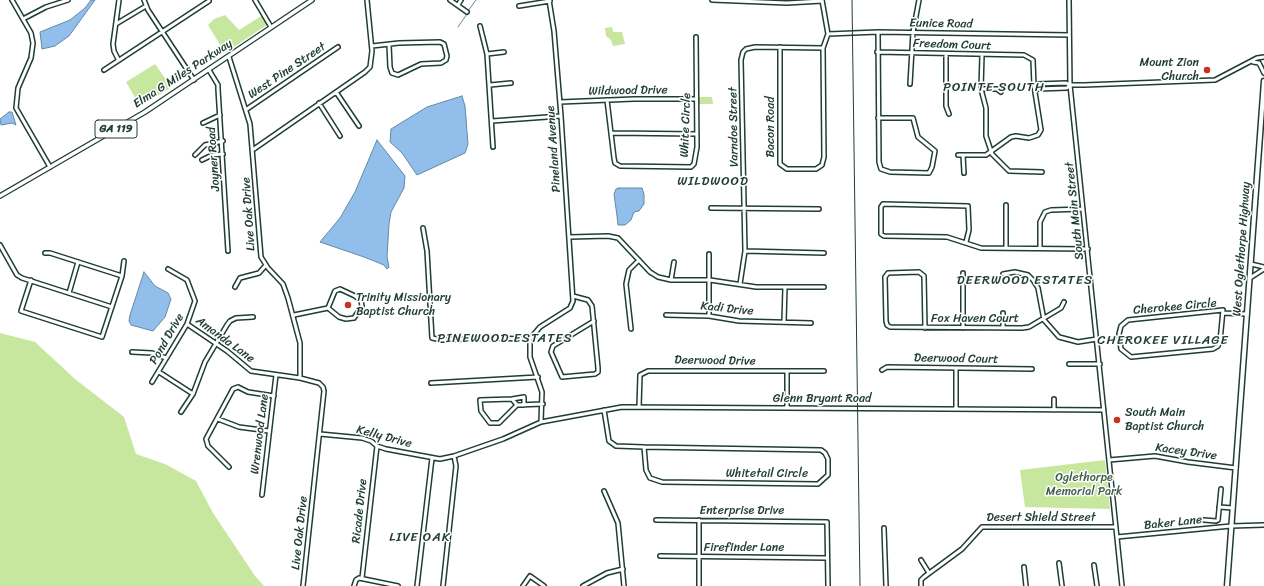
<!DOCTYPE html>
<style>
body{margin:0}
canvas{display:block;background:#fff}
</style>
<canvas width="1264" height="586"></canvas>
<script>
const ctx = document.querySelector('canvas').getContext('2d');
ctx.lineJoin = 'round';
function fillPath(path, color) { ctx.fillStyle = color; ctx.fill(path, 'evenodd'); }
const shape = rows => new Path2D(rows.map(r => 'M' + r).join(''));
function stroke(path, color, width, dash) { ctx.strokeStyle = color; ctx.lineWidth = width; ctx.lineCap = dash ? 'butt' : 'round'; ctx.setLineDash(dash || []); ctx.stroke(path); }
function label(font, color, halo, rows, align = 'center') {
  ctx.font = font + ' Sriracha,sans-serif'; ctx.lineWidth = 3; ctx.setLineDash([]); ctx.textBaseline = 'middle'; ctx.strokeStyle = halo; ctx.fillStyle = color; for (const [text, x, y, turn = 0] of rows) {
    ctx.save(); ctx.translate(x, y); ctx.rotate((+turn || 0) * Math.PI / 180); ctx.textAlign = isNaN(turn) ? turn : align; if (halo) ctx.strokeText(text, 0, 0); ctx.fillText(text, 0, 0); ctx.restore();
  }
}
const green = shape([
 [225,15,239,30,263,15,268,24,225,53,208,25,214,19],
 [612,27,613,32,622,32,625,44,613,46,611,40,606,36,605,28],
 [155,64,167,81,167,85,169,89,140,106,126,82],
 [698,97,712,97,713,104,698,104],
 [0,333,35,342,75,379,124,417,136,454,165,464,196,481,213,513,255,576,264,586,0,586],
 [1105,460,1110,509,1025,507,1020,470]
]);
const water = shape([
 [91,0,95,0,69,36,55,46,42,49,40,32,70,20,85,8,91,0],
 [462,96,465,106,468,144,465,153,417,175,402,153,390,142,391,129,427,107,462,96],
 [9,112,12,112,16,125,12,123,1,125,0,119,9,112],
 [377,140,405,176,404,188,391,212,389,224,387,257,389,267,387,269,384,265,364,257,320,242,340,218,355,192,377,140],
 [619,188,642,188,644,194,644,204,639,211,634,212,631,220,625,225,618,225,617,216,614,194,616,189,619,188],
 [144,272,155,286,168,293,171,299,165,317,153,331,131,325,129,321,130,315,144,272]
]);
const stream = shape([
 [468,11,476,0],
 [458,27,467,14]
]);
const minor = shape([
 [12,0,31,33,33,43,31,58,18,88,16,108,50,167],
 [144,0,148,10,194,80],
 [255,0,271,27],
 [450,0,467,12],
 [712,0,787,3,822,1],
 [822,0,828,34],
 [1069,0,1070,85,1122,586],
 [458,5,461,0],
 [519,6,550,1],
 [23,19,46,7,68,0],
 [116,24,146,6],
 [480,26,487,54,493,147],
 [878,32,879,162,881,169,890,172,929,173,932,167,935,151,918,137,913,118,878,118],
 [828,34,878,32,1069,35],
 [372,46,399,43,440,42,444,44,447,56,446,60,441,63,421,64,398,75,392,73,390,67,389,45],
 [780,47,780,164,787,169,816,169,822,165,824,157,823,48,828,34],
 [877,52,1024,55,1033,60,1034,86,1041,130,1038,135,1029,138,1016,136,1011,137,986,155,958,155],
 [487,54,504,52],
 [946,54,946,106,949,114],
 [982,55,981,89,986,108,986,136,992,154,1009,171,1042,172],
 [229,57,250,124,261,257,268,268,283,284,288,298,300,343,300,378,319,383,323,387,324,391,303,586],
 [118,59,114,51,113,44,119,0],
 [1253,62,1259,63,1264,73],
 [104,70,209,1],
 [209,70,218,85,218,89,228,251],
 [910,84,913,32,919,0],
 [490,85,511,83],
 [1034,86,1037,84,1066,83,1070,85,1084,85,1215,80,1257,58,1264,57],
 [1034,87,1038,89,1067,88,1070,85],
 [981,89,997,89,1001,92],
 [336,92,359,126],
 [607,100,614,158,615,163,620,166,691,167,694,164,697,147,696,37],
 [560,102,634,99,696,99],
 [319,103,340,136],
 [247,109,338,47],
 [492,121,561,116],
 [203,123,220,115],
 [612,133,697,134],
 [254,149,365,72,370,67,372,51,367,0],
 [195,155,205,145,223,141],
 [963,155,964,173],
 [202,160,212,155,223,154],
 [711,208,819,209],
 [423,228,427,251,432,338,442,340,482,338,530,339],
 [570,237,608,236,618,238,650,272,658,277,671,280,710,280,756,287,824,287],
 [966,242,969,230,968,206,883,204,881,207,881,234,884,236,947,237,981,248,1088,249],
 [0,245,17,275,22,278,112,307],
 [1006,248,1006,205],
 [1040,248,1040,222,1045,212,1051,210,1083,209],
 [745,251,824,253],
 [45,253,50,253,122,276],
 [1251,264,1264,267],
 [963,273,963,328],
 [1003,274,1015,272,1028,275,1033,280,1038,288,1044,320,1059,337,1078,342,1097,339],
 [1250,278,1264,269],
 [31,280,21,311,102,337,122,276,124,261],
 [671,280,674,262],
 [740,284,745,251,741,60,743,52,746,49,755,47,823,48],
 [235,287,240,278,259,273,266,265],
 [69,293,78,262],
 [573,296,588,300,592,306,598,368,598,372,595,374,562,377,551,352,553,346,594,321],
 [1223,310,1220,341,1218,346,1213,349,1131,357,1121,349,1119,334,1121,326,1128,320,1223,310],
 [1003,313,1003,328],
 [1223,313,1247,314],
 [294,315,328,308,335,291,340,289,355,296,361,301,362,306,354,318,346,319,339,317,328,308],
 [666,315,709,316,739,321,811,323],
 [709,316,709,254],
 [784,322,785,287],
 [187,324,227,351,251,371,300,378],
 [925,328,924,276,919,272,888,273,885,277,886,321,887,325,890,327,1022,328,1029,327,1061,308,1064,302],
 [631,329,626,284,629,270,639,260],
 [132,352,152,353,166,358],
 [1069,364,1100,364],
 [882,370,887,367,1032,369],
 [159,372,193,394],
 [152,382,187,324,195,301,187,280,168,269],
 [431,383,538,377],
 [512,399,524,397,524,405],
 [1054,399,1054,410],
 [517,405,499,423,490,423,481,411,480,400,512,399,517,405,543,404],
 [639,407,640,375,648,371,824,371],
 [787,408,787,371],
 [956,408,956,368],
 [604,410,609,441,616,446,644,447],
 [181,412,193,394,205,362,227,325,230,321,236,318,253,317],
 [218,419,239,427,269,431],
 [541,422,542,392,530,357,530,339,540,327,570,308,573,301,561,116,554,31,549,0],
 [320,434,362,438,371,441,377,446,386,449,440,459,454,456,503,439,541,422,622,407,1104,410],
 [644,447,821,450,825,453,828,459,828,475,818,484,662,482,650,478,646,470,644,447],
 [1109,460,1155,456,1188,462,1236,468],
 [229,467,208,446,206,439,233,389,238,387,248,392,274,396],
 [604,491,618,523,624,586],
 [262,495,276,375],
 [1219,507,1233,508],
 [656,520,827,522,828,586],
 [1204,520,1216,521,1218,520,1221,489],
 [884,528,886,586],
 [1117,537,1231,526,1264,525],
 [660,556,827,558],
 [921,560,929,573],
 [1059,563,1062,586],
 [1094,565,1097,586],
 [1024,567,1026,586],
 [362,578,377,446],
 [354,586,356,580,359,578,398,586],
 [417,586,432,458],
 [443,586,456,466,454,456],
 [523,586,530,576,544,586],
 [583,586,607,573,623,569],
 [699,586,699,520],
 [921,586,921,580,924,577,962,549,982,527,1116,527]
]);
const major = shape([
 [0,196,145,112,312,0]
]);
const highway = shape([
 [1227,586,1264,81]
]);
const rail = shape([
 [852,0,860,586]
]);
const markers = [
 [1207,70,4,"#c8321e"],
 [348,305,4,"#c8321e"],
 [1117,420,4,"#c8321e"]
];
const shields = [
 [116,129,42]
];
const shieldNames = [
 ["GA 119",116,129]
];
const streetNames = [
 ["Eunice Road",941,24,1],
 ["Freedom Court",952,45,2],
 ["West Pine Street",287,71,-34],
 ["Elma G Miles Parkway",183,74,-33],
 ["Wildwood Drive",628,91,-1],
 ["White Circle",686,125,-88],
 ["Varndoe Street",734,127,-91],
 ["Bacon Road",771,127,-90],
 ["Pineland Avenue",554,149,-94],
 ["Joyner Road",214,159,-94],
 ["South Main Street",1075,211,-96],
 ["Live Oak Drive",249,214,-94],
 ["West Oglethorpe Highway",1242,249,-86],
 ["Cherokee Circle",1175,307,-5],
 ["Kadi Drive",727,309,6],
 ["Fox Haven Court",975,319],
 ["Pond Drive",167,339,-60],
 ["Amanda Lane",225,340,36],
 ["Deerwood Court",956,359,1],
 ["Deerwood Drive",715,361,1],
 ["Glenn Bryant Road",822,399],
 ["Wrenwood Lane",260,434,-83],
 ["Kelly Drive",384,437,15],
 ["Kacey Drive",1186,452,8],
 ["Whitetail Circle",767,474],
 ["Ricade Drive",360,511,-84],
 ["Enterprise Drive",742,511],
 ["Desert Shield Street",1041,518],
 ["Baker Lane",1173,523,-6],
 ["Live Oak Drive",300,533,-84],
 ["Firefinder Lane",744,548]
];
const poiNames = [
 ["Mount Zion",1199,63,"right"],
 ["Church",1199,77,"right"],
 ["Trinity Missionary",356,298],
 ["Baptist Church",356,312],
 ["South Main",1125,413],
 ["Baptist Church",1125,427]
];
const parkNames = [
 ["Oglethorpe",1084,478],
 ["Memorial Park",1084,492]
];
const neighbourhoodNames = [
 ["POINTE SOUTH",994,88],
 ["WILDWOOD",713,182],
 ["DEERWOOD ESTATES",1025,281],
 ["PINEWOOD ESTATES",505,339],
 ["CHEROKEE VILLAGE",1163,341],
 ["LIVE OAK",420,538]
];
fillPath(green, '#c7e69e');
fillPath(water, '#91beeb');
stroke(water, '#638aa2', 1);
stroke(stream, '#638aa2', 1);
stroke(minor, '#1f3d34', 6);
stroke(major, '#1f3d34', 6);
stroke(highway, '#1f3d34', 7);
stroke(minor, '#fff', 3);
stroke(major, '#fff', 3.5);
stroke(highway, '#fff', 4);
stroke(rail, '#1f3d34', 1);
for (const [x, y, r, color] of markers) { const dot = new Path2D(); dot.arc(x, y, r, 0, 2 * Math.PI); ctx.fillStyle = color; ctx.fill(dot); stroke(dot, '#fff', 1.5); }
for (const [x, y, w] of shields) { const box = new Path2D(); box.roundRect(x - w / 2, y - 9, w, 18, 3); ctx.fillStyle = '#fff'; ctx.fill(box); stroke(box, '#1f3d34', 1); }
label('bold 11px', '#1f3d34', null, shieldNames);
label('12px', '#1f3d34', '#fff', streetNames);
label('12px', '#1f3d34', '#fff', poiNames, 'left');
label('12px', '#415f49', '#fff', parkNames);
ctx.letterSpacing = '1px';
label('13px', '#1f3d34', '#fff', neighbourhoodNames);
ctx.letterSpacing = '0px';
</script>
